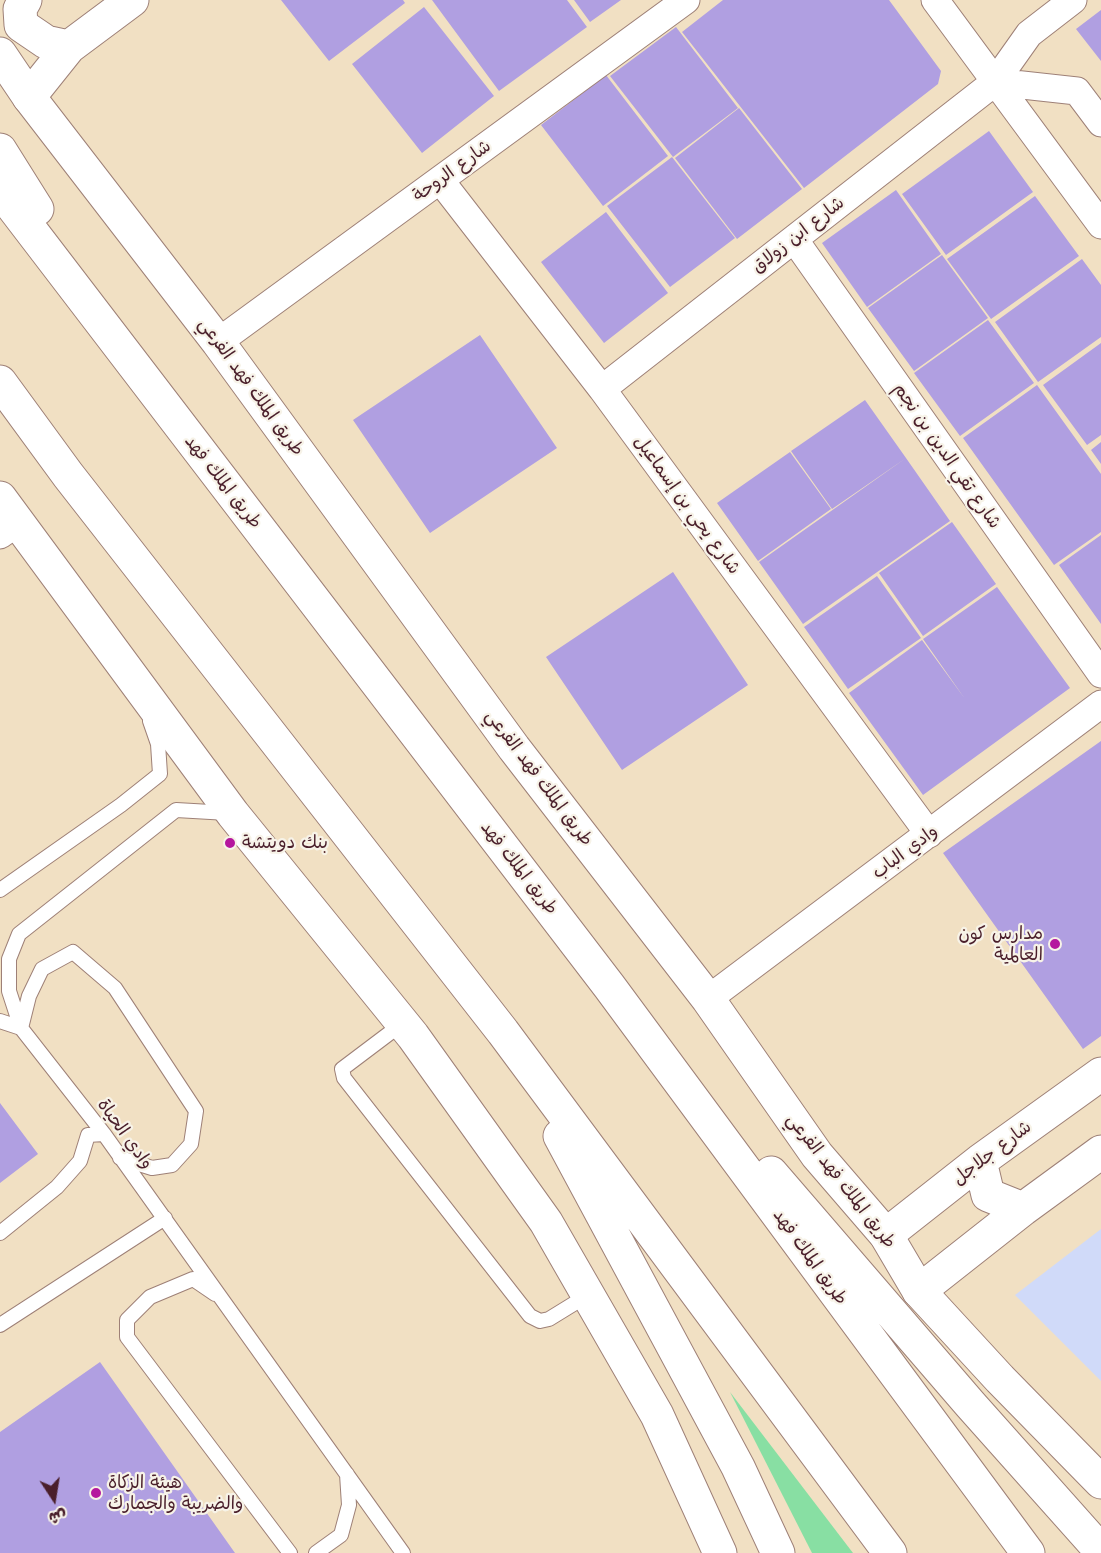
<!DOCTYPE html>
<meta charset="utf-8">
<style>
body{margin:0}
#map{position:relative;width:1101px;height:1553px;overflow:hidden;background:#f1e0c3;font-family:"Comic Neue","Playpen Sans Arabic",sans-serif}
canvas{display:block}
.north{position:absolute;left:24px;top:1469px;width:60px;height:60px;-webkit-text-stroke:4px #f7f3e8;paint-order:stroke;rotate:168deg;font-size:16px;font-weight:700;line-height:24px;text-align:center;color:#4a1f2b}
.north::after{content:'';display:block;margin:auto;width:21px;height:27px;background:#4a1f2b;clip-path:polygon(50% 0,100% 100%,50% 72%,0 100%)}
</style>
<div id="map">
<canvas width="1101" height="1553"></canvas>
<div class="north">ش</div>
</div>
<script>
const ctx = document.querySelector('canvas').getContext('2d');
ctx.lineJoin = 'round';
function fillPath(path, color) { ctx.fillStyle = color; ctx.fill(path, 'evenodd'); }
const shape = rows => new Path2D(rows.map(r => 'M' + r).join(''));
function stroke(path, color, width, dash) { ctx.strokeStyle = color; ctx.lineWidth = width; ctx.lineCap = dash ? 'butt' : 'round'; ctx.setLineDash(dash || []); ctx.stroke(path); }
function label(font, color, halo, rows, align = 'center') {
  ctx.font = font + ' "Comic Neue","Playpen Sans Arabic",sans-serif'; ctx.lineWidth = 4.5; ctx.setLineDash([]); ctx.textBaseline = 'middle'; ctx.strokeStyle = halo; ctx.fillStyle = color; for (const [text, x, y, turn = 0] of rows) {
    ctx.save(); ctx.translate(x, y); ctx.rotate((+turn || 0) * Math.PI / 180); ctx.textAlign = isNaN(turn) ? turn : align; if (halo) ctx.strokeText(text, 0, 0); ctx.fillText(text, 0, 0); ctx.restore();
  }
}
const built = shape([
 [1101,1229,1101,1381,1015,1295]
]);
const green = shape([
 [730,1392,853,1553,812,1553]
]);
const building = shape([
 [281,0,403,0,405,3,329,61],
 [432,0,567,0,587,27,499,91],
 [574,0,621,0,590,22],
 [723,0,889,0,941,71,938,84,804,188,682,32],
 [424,7,494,96,422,153,352,64],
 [1101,10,1101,61,1076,29],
 [676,27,738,108,673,157,610,76],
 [606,75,668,156,603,206,541,125],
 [739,108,802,189,737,239,675,158],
 [989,131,1033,192,946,255,902,194],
 [672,157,735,238,670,287,607,206],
 [896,190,941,254,867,307,822,243],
 [1035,196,1079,256,991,319,947,259],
 [606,212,668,293,604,343,541,262],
 [942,255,988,318,914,371,868,308],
 [1082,259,1101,285,1101,337,1038,382,995,322],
 [988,320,1034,383,960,436,914,373],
 [480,335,557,448,430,533,353,420],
 [1101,343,1101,435,1087,445,1043,385],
 [1037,385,1101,474,1101,532,1054,565,963,438],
 [865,400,906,458,832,509,791,451],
 [1101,442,1101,464,1091,450],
 [790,452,831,509,758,561,717,503],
 [906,458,950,521,803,624,759,562],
 [952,522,996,584,923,636,879,573],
 [1101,535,1101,624,1059,565],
 [673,572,748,685,622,770,546,657],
 [877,576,921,638,848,689,804,627],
 [997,587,1070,688,923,795,849,693,922,640,965,699,923,639],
 [1101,741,1101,1036,1083,1049,943,853],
 [0,1103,38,1154,0,1183],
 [100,1362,235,1553,0,1553,0,1432]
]);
const lane = shape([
 [228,813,176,810,19,934,9,959,9,991,21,1028,104,1134,403,1553],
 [0,890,121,805,160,774,158,744,150,721],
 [0,1021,21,1028,29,996,42,969,73,952,115,988,196,1111,191,1144,172,1165,152,1168,120,1158],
 [403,1023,342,1069,344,1078,530,1316,540,1321,549,1319,588,1295],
 [0,1233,57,1187,80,1161,88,1135,104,1134],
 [215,1294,193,1279,150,1297,127,1320,127,1337,290,1553],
 [0,1325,165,1218],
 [316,1553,341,1535,349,1505,347,1474]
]);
const street = shape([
 [935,0,1101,225],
 [995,82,1077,91,1101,123],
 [440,180,602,389,929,834],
 [794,239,1101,674],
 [218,342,686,0],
 [602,389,995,82,1029,34,1073,0],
 [0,535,17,523],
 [708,999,1101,704]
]);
const secondary = shape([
 [25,0,20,9,21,25,46,42,69,47,132,0],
 [29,97,69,47],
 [980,1161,988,1195,1023,1209],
 [886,1235,980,1161,1101,1074],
 [919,1291,1023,1209,1101,1152]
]);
const primary = shape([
 [0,54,29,97,218,342,514,748,708,999,817,1155,886,1235,919,1291,1000,1379,1101,1482],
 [0,498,233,814,413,1036,546,1222,657,1415,720,1553]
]);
const highway = shape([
 [0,150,37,209],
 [0,190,609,986,1028,1553],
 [0,382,68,475,503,1032,890,1553],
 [560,1136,738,1467,778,1553],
 [771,1173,970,1404,1101,1551]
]);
const markers = [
 [230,843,6,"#b5179e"],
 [1055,944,6,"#b5179e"],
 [96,1493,6,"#b5179e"]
];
const streetNames = [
 ["شارع الروحة",452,171,-36],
 ["شارع ابن زولاق",798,235,-38],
 ["طريق الملك فهد الفرعي",251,387,54],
 ["شارع تقي الدين بن نجم",947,456,55],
 ["طريق الملك فهد",223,482,52],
 ["شارع يحي بن إسماعيل",687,505,54],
 ["طريق الملك فهد الفرعي",539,778,53],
 ["وادي الباب",905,852,-37],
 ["طريق الملك فهد",519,868,52],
 ["وادي الحياة",125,1134,54],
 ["شارع جلاجل",992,1153,-37],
 ["طريق الملك فهد الفرعي",841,1181,52],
 ["طريق الملك فهد",810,1257,54]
];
const poiNames = [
 ["بنك دويتشة",242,843],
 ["مدارس كون",1043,934,"right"],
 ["العالمية",1043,955,"right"],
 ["هيئة الزكاة",108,1483],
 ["والضريبة والجمارك",108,1504]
];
fillPath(built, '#d0daf9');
fillPath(green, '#88dfa3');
fillPath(building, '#b09fe1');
stroke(lane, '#9e8077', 16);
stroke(street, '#9e8077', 29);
stroke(secondary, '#9e8077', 35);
stroke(primary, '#9e8077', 35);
stroke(highway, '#9e8077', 35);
stroke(lane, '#fff', 14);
stroke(street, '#fff', 27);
stroke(secondary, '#fff', 33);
stroke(primary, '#fff', 33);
stroke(highway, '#fff', 33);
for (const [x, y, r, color] of markers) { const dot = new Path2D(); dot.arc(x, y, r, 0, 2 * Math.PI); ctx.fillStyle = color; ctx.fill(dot); stroke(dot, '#f7f3e8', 2); }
label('18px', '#4a1f2b', '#f7f3e8', streetNames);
label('18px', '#4a1f2b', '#f7f3e8', poiNames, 'left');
</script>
